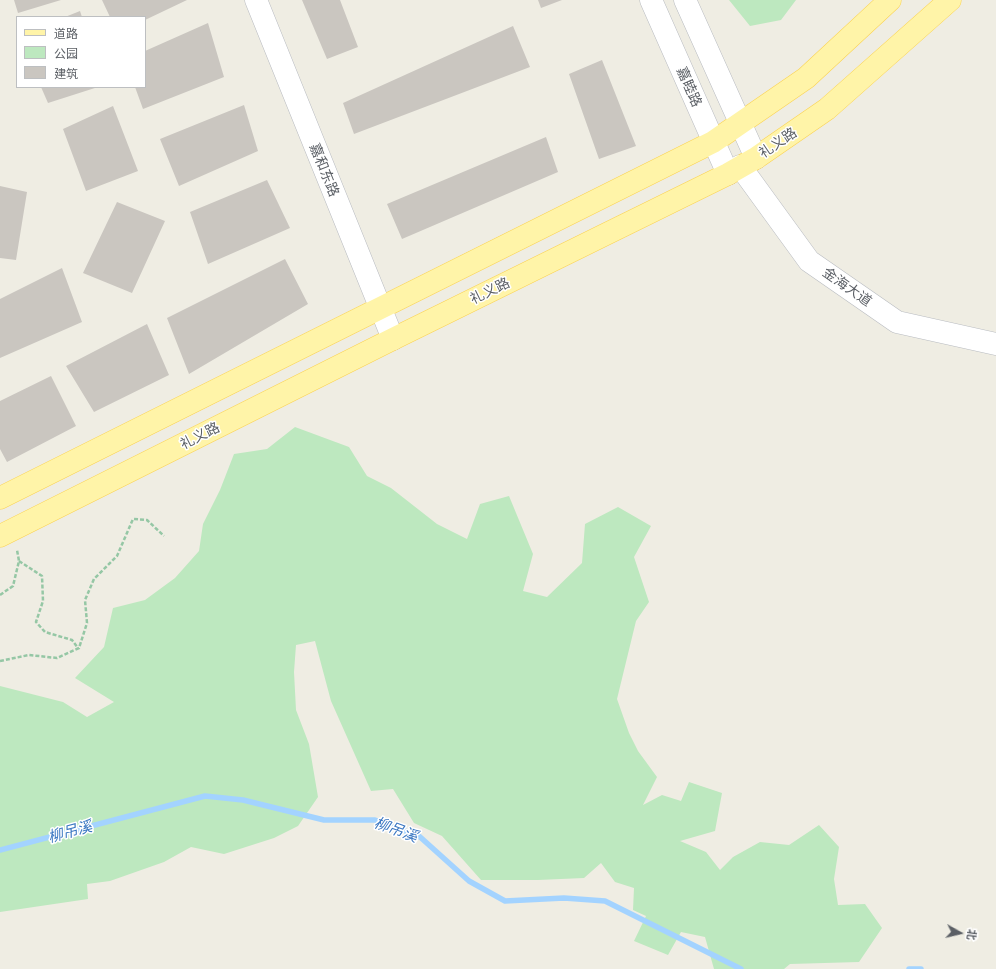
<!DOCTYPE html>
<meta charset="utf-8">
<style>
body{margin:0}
#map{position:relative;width:996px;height:969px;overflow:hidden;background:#efede3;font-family:"Asap Condensed","Noto Sans SC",sans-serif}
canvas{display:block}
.legend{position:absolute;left:16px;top:16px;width:130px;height:72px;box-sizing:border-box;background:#fff;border:1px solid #bdbfc1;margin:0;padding:5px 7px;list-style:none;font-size:12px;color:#5b5f65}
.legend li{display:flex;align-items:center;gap:8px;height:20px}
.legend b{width:20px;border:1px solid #bdbfc1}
.north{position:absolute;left:940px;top:913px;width:40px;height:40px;-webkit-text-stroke:3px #fff;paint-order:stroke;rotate:98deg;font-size:11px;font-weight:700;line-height:16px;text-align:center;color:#5b5f65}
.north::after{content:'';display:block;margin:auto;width:14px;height:18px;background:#5b5f65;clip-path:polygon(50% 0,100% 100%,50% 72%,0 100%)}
</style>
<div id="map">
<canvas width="996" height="969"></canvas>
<ul class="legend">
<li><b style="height:5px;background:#fff4a8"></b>道路</li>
<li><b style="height:11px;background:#bde8bf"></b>公园</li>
<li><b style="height:11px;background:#cac6c0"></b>建筑</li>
</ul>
<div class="north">北</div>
</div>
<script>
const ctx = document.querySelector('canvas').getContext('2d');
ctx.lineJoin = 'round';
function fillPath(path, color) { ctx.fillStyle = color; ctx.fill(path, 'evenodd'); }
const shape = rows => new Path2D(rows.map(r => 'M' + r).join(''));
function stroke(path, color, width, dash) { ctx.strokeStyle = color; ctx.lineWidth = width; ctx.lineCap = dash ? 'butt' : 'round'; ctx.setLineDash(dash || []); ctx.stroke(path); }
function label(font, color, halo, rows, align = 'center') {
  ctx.font = font + ' "Asap Condensed","Noto Sans SC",sans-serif'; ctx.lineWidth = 3; ctx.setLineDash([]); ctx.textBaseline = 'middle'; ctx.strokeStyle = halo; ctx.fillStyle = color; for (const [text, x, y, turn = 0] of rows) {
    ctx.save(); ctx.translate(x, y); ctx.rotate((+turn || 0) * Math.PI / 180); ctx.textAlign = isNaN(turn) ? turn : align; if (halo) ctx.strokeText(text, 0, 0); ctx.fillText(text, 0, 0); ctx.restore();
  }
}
const green = shape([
 [729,0,796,0,781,20,750,26],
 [295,427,349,447,367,476,391,488,437,524,467,539,480,504,509,496,533,554,523,591,547,597,582,563,585,524,618,507,651,526,634,557,649,602,636,621,617,699,629,733,638,751,657,777,643,805,662,795,681,801,689,782,722,793,715,831,680,841,706,852,720,870,733,857,760,842,789,845,819,825,839,847,834,879,838,905,865,904,882,928,859,962,790,964,784,969,714,969,705,937,681,932,668,955,634,941,646,916,633,910,634,888,615,882,601,863,584,878,538,880,481,880,442,836,414,823,393,789,371,791,331,701,315,641,296,645,294,672,296,710,309,744,318,797,298,826,274,838,224,854,191,847,164,862,110,881,87,884,88,899,0,912,0,686,63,702,87,717,114,702,75,678,104,647,113,608,145,600,175,578,199,551,203,524,220,490,234,454,267,449]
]);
const stream = shape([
 [0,850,205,796,243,800,324,820,375,820,419,836,469,881,505,901,564,898,605,901,741,969],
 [909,969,921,969]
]);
const building = shape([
 [14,0,61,0,18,13],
 [102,0,187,0,145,20,145,17,110,17],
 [302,0,340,0,358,47,327,59],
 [538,0,562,0,541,8],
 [80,11,82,17,65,17],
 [208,23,224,77,143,109,135,87,145,87,145,51],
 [513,26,530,67,354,134,343,103],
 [602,60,636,146,599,159,569,74],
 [41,87,98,87,48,103],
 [244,105,258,151,179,186,160,139],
 [113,106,138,171,86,191,63,129],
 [546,137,558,172,402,239,387,204],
 [267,180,290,228,208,264,190,212],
 [0,186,27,192,16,260,0,258],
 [117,202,165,221,132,293,83,273],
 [285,259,308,304,189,374,167,318],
 [62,268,82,322,0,358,0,299],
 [147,324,169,375,94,412,66,366],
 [51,376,76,426,7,462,0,449,0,401]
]);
const path = shape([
 [19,561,42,576,43,601,36,622,45,632,72,640,78,648],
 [0,595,13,586,19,561,17,550],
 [0,661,29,655,57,658,79,648,87,623,85,600,94,579,117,556,133,519,147,520,164,536]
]);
const minor = shape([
 [256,0,393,339],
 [651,0,728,174],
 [685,0,756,158],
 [740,166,809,261,897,322,996,344]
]);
const major = shape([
 [0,498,713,142,806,78,890,0],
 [0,536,393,339,728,174,756,158,827,109,950,0]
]);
const streetNames = [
 ["嘉睦路",689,87,66],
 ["礼义路",778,143,-34],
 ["嘉和东路",324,170,68],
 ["金海大道",847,287,35],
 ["礼义路",490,291,-26],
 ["礼义路",200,436,-27]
];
const waterNames = [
 ["柳吊溪",396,830,20],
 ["柳吊溪",70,832,-15]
];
fillPath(green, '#bde8bf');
stroke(stream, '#a3d3ff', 5.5);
fillPath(building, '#cac6c0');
stroke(minor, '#b8bbc0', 23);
stroke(major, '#fbd250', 23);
stroke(path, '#95c7a5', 2.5, [4, 2]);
stroke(minor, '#fff', 22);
stroke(major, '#fff4a8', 22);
label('14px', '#5b5f65', '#fff', streetNames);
label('italic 15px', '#3a77c2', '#fff', waterNames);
</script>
